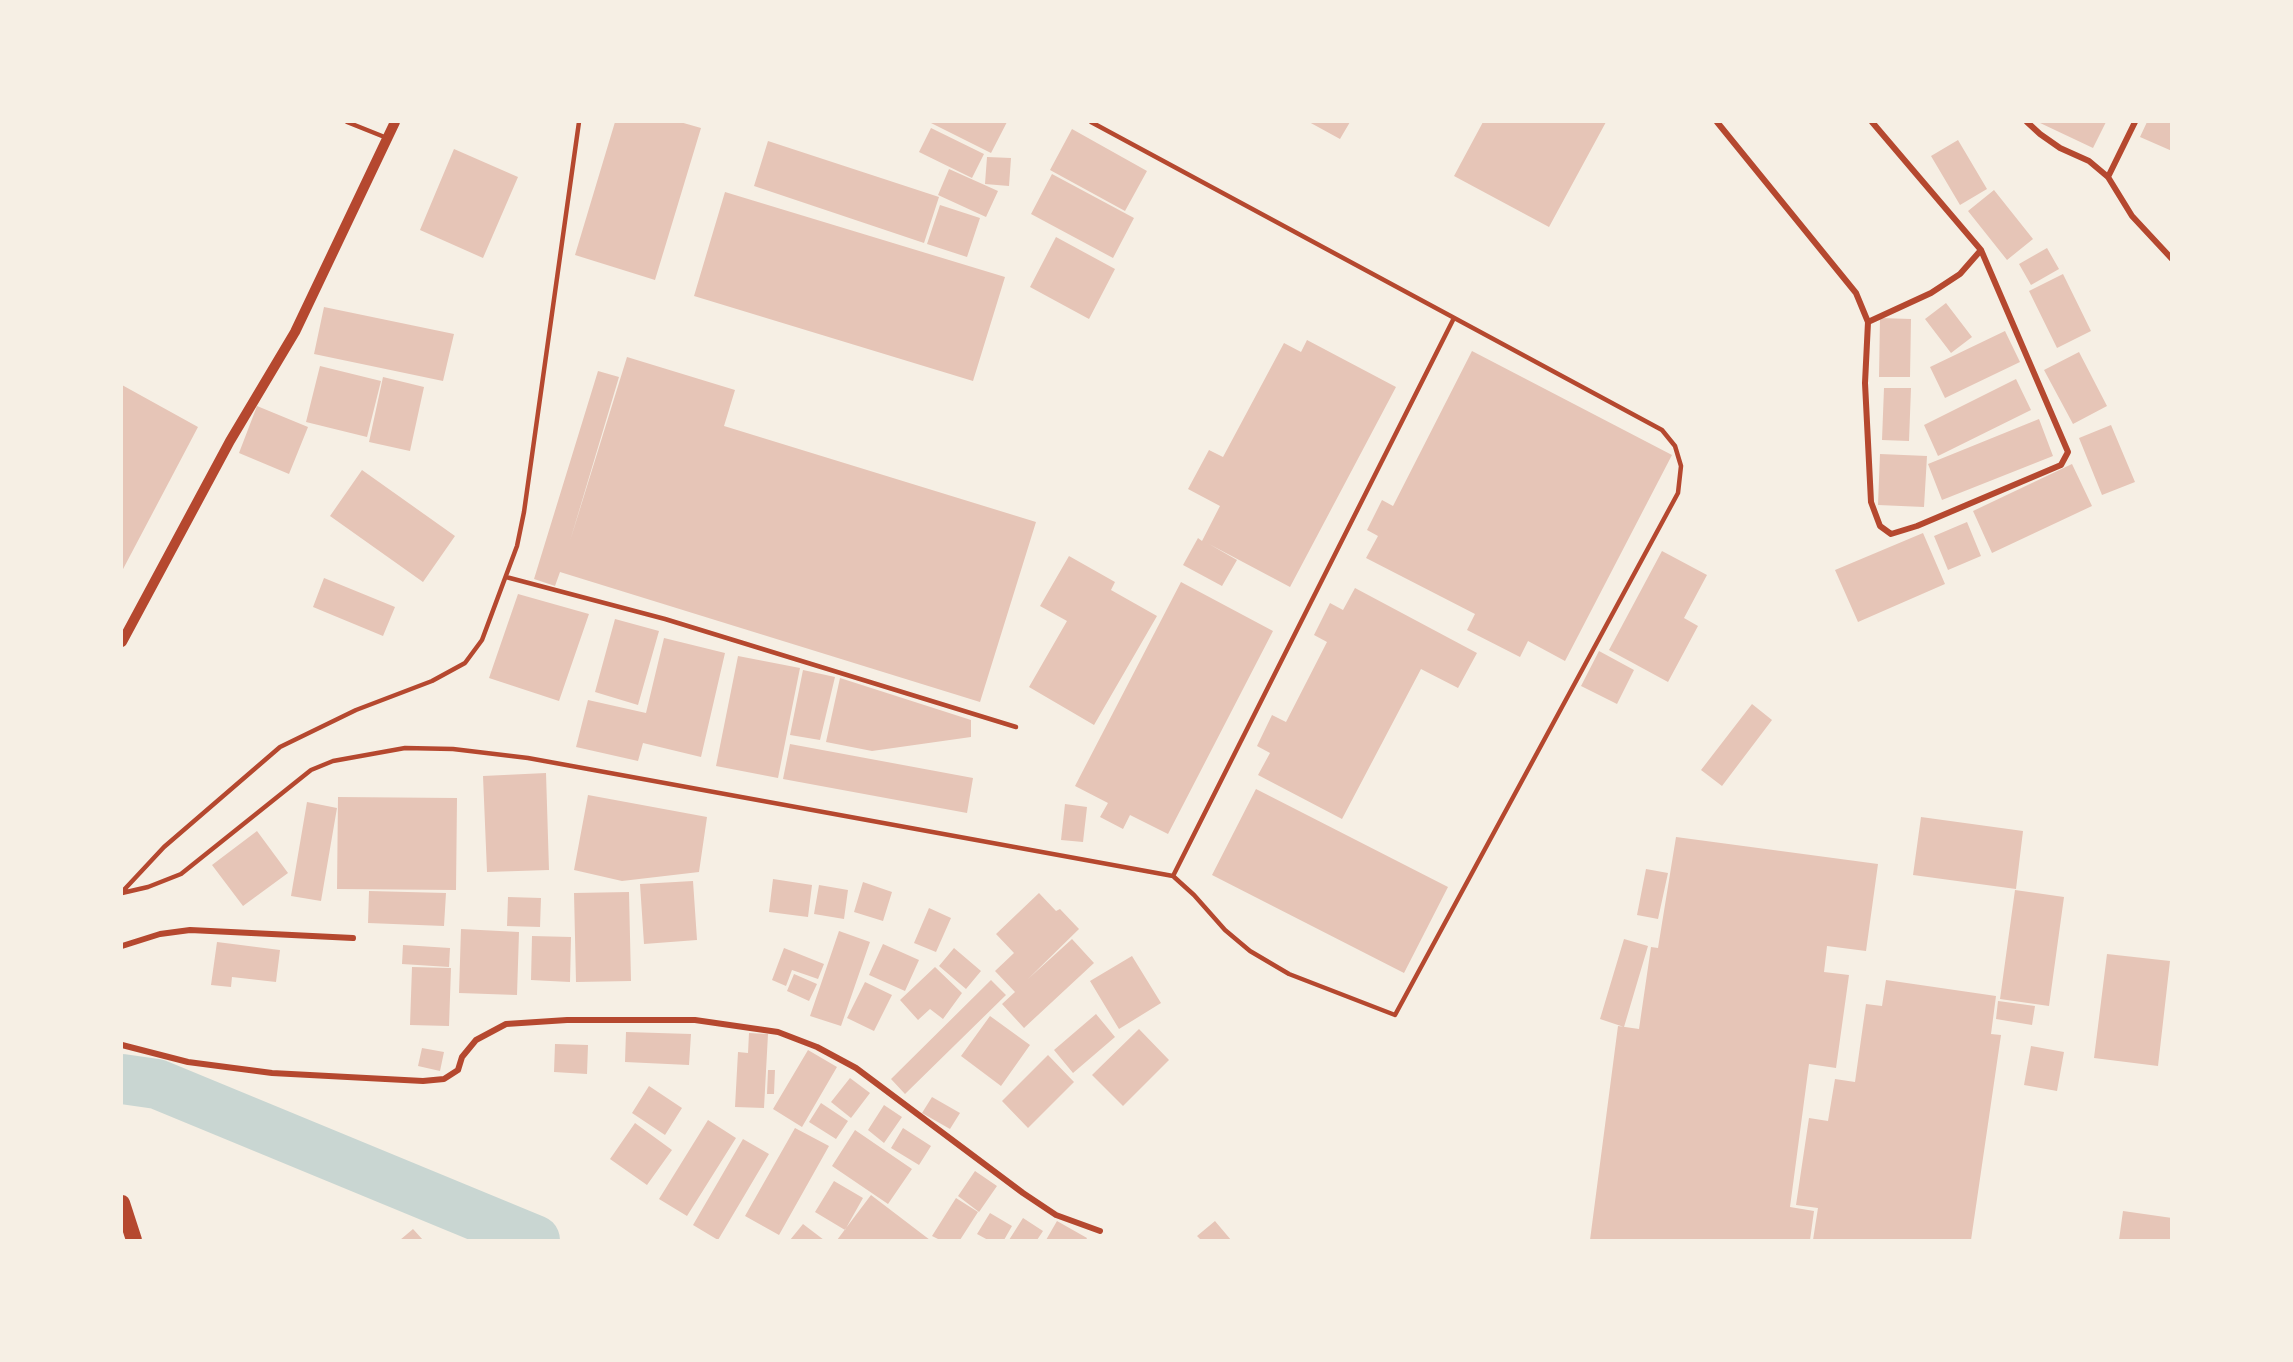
<!DOCTYPE html>
<style>
body{margin:0}
#map{position:relative;width:2293px;height:1362px;overflow:hidden;background:#f6efe4;font-family:"PT Sans",sans-serif}
canvas{display:block}
.frame{position:absolute;inset:0;border:123px solid #f6efe4;pointer-events:none}
</style>
<div id="map">
<canvas width="2293" height="1362"></canvas>
<div class="frame"></div>
</div>
<script>
const ctx = document.querySelector('canvas').getContext('2d');
ctx.lineJoin = 'round';
const shape = rows => new Path2D(rows.map(r => 'M' + r).join(''));
function stroke(path, color, width, dash) { ctx.strokeStyle = color; ctx.lineWidth = width; ctx.lineCap = dash ? 'butt' : 'round'; ctx.setLineDash(dash || []); ctx.stroke(path); }
function fillPath(path, color) { ctx.fillStyle = color; ctx.fill(path, 'evenodd'); }
const river = shape([
 [122,1079,157,1084,535,1240]
]);
const building = shape([
 [615,122,680,122,701,128,655,280,575,255],
 [929,122,1007,122,991,153],
 [1309,122,1350,122,1340,139],
 [1483,122,1606,122,1549,227,1454,176],
 [2038,122,2106,122,2093,148],
 [2147,122,2172,122,2172,151,2140,137],
 [931,128,984,154,972,178,919,152],
 [1072,129,1147,171,1125,211,1050,170],
 [1958,140,1987,189,1960,205,1931,156],
 [768,141,939,197,924,243,754,186],
 [454,149,518,177,483,258,420,230],
 [987,157,1011,158,1009,186,985,184],
 [949,169,998,191,986,217,938,195],
 [1052,174,1134,218,1113,258,1031,214],
 [1994,190,2033,239,2007,260,1968,211],
 [725,192,1005,277,973,381,694,296],
 [940,205,980,218,967,257,927,244],
 [1056,237,1115,269,1089,319,1030,287],
 [2047,248,2059,269,2031,285,2019,264],
 [2063,274,2091,331,2057,348,2029,291],
 [1946,303,1972,337,1951,353,1925,319],
 [324,307,454,334,443,381,314,354],
 [1880,318,1911,319,1910,377,1879,377],
 [2005,331,2020,362,1945,398,1930,367],
 [1307,340,1396,387,1290,587,1209,544,1237,560,1222,586,1183,565,1198,538,1202,541,1220,506,1188,489,1209,450,1223,457,1284,343,1301,352],
 [1472,351,1672,455,1565,661,1528,641,1520,657,1467,630,1475,614,1366,558,1378,536,1367,530,1382,500,1393,506],
 [2079,352,2107,406,2073,424,2044,370],
 [627,357,735,390,724,426,1036,522,980,702,560,572,555,586,534,579,598,371,619,377,570,541],
 [320,366,381,381,367,437,306,422],
 [383,377,424,387,410,451,369,442],
 [2016,379,2031,410,1938,456,1924,425],
 [122,385,198,427,122,571],
 [1884,388,1911,388,1909,441,1882,440],
 [257,406,308,427,289,474,239,453],
 [2039,419,2053,456,1942,500,1928,464],
 [2111,425,2135,482,2102,495,2079,438],
 [1880,454,1927,456,1924,507,1878,505],
 [2072,464,2092,506,1992,553,1973,511],
 [362,470,455,536,423,582,330,516],
 [1967,522,1981,556,1948,570,1934,536],
 [1923,533,1945,584,1858,622,1835,570],
 [1662,551,1707,575,1684,618,1698,626,1668,682,1609,650],
 [1069,556,1115,582,1111,590,1157,616,1094,725,1029,687,1067,621,1040,606],
 [324,578,395,607,383,636,313,607],
 [1181,582,1273,631,1168,834,1130,815,1123,829,1100,817,1108,803,1075,786],
 [1355,588,1477,653,1458,688,1421,669,1342,819,1258,775,1270,753,1257,746,1272,715,1286,722,1327,642,1314,635,1330,603,1343,610],
 [518,594,589,614,559,701,489,678],
 [615,619,659,631,638,705,595,692],
 [664,638,725,653,701,757,643,743,638,761,576,747,588,700,646,713],
 [1599,651,1634,670,1617,704,1581,686],
 [738,656,800,668,778,778,716,766],
 [803,670,835,677,820,740,790,735],
 [840,678,971,720,971,737,872,751,826,742],
 [1752,704,1772,720,1722,786,1701,770],
 [790,744,973,778,967,813,783,779],
 [546,773,549,870,487,872,483,776],
 [1256,789,1448,887,1404,973,1212,875],
 [588,795,707,817,699,872,622,881,574,870],
 [338,797,457,798,456,890,337,889],
 [307,802,337,808,321,901,291,896],
 [1065,804,1087,807,1083,842,1061,840],
 [1921,817,2023,831,2016,889,1913,875],
 [257,831,288,873,243,906,212,865],
 [1676,837,1878,864,1866,951,1827,946,1824,972,1849,975,1836,1068,1809,1064,1790,1207,1814,1211,1810,1240,1590,1240,1618,1026,1639,1029,1651,947,1658,948],
 [1646,869,1668,873,1658,919,1637,915],
 [773,879,812,885,808,917,769,912],
 [693,881,697,940,644,944,640,884],
 [863,882,892,892,883,921,854,912],
 [819,885,848,890,844,919,814,914],
 [2015,890,2064,897,2049,1006,2000,999],
 [369,891,446,893,444,926,368,923],
 [629,892,631,981,576,982,574,893],
 [1039,893,1056,911,1060,909,1079,929,1028,979,1072,939,1094,963,1024,1028,1002,1004,1015,992,995,971,1014,953,996,934],
 [508,897,541,898,540,927,507,926],
 [929,908,951,918,936,952,914,943],
 [461,929,519,932,517,995,459,993],
 [839,931,870,942,841,1026,810,1016],
 [532,936,571,937,570,982,531,980],
 [1624,939,1648,946,1624,1027,1600,1019],
 [217,942,280,950,276,982,232,977,231,987,211,985],
 [883,944,919,960,905,991,869,975],
 [403,945,450,948,449,967,402,964],
 [784,948,824,964,818,979,792,970,786,986,772,980],
 [954,948,981,971,966,989,939,966],
 [2107,954,2170,961,2158,1066,2094,1058],
 [1132,956,1161,1003,1119,1029,1090,981],
 [412,967,451,968,449,1026,410,1025],
 [935,967,962,993,943,1019,930,1009,918,1020,900,1000],
 [794,974,817,984,809,1001,787,991],
 [991,980,1006,995,905,1094,891,1079],
 [1886,980,1996,996,1991,1034,2001,1035,1971,1240,1813,1240,1818,1208,1796,1205,1809,1118,1828,1121,1835,1079,1855,1082,1866,1004,1882,1006],
 [865,982,892,995,874,1031,847,1018],
 [1998,1001,2035,1006,2032,1025,1996,1019],
 [1096,1014,1115,1037,1073,1073,1054,1050],
 [990,1016,1030,1045,1001,1086,961,1056],
 [1139,1029,1169,1060,1123,1106,1092,1075],
 [626,1032,691,1034,689,1065,625,1062],
 [749,1033,768,1034,764,1108,735,1107,738,1052,748,1053],
 [555,1044,588,1045,587,1074,554,1072],
 [2031,1046,2064,1052,2057,1091,2024,1085],
 [422,1048,444,1052,440,1071,418,1066],
 [808,1050,837,1067,802,1127,773,1109],
 [1048,1055,1074,1082,1028,1128,1002,1101],
 [768,1070,775,1070,774,1094,767,1094],
 [850,1078,870,1093,851,1118,831,1102],
 [649,1086,682,1108,665,1135,632,1113],
 [932,1097,960,1113,950,1129,922,1113],
 [821,1103,848,1121,836,1139,809,1122],
 [884,1105,902,1117,884,1143,868,1130],
 [708,1120,736,1138,687,1216,659,1199],
 [635,1123,672,1150,647,1185,610,1159],
 [795,1128,829,1146,779,1235,745,1216],
 [903,1128,931,1146,919,1165,891,1148],
 [855,1130,912,1169,888,1204,832,1166],
 [743,1139,769,1154,718,1240,693,1225],
 [975,1171,997,1186,979,1212,958,1196],
 [834,1181,863,1198,845,1230,815,1212],
 [871,1195,930,1240,837,1240],
 [956,1198,978,1212,960,1240,940,1240,932,1236],
 [2123,1211,2172,1218,2172,1240,2119,1240],
 [990,1213,1012,1226,1004,1240,988,1240,977,1234],
 [1023,1218,1043,1231,1037,1240,1009,1240],
 [1057,1221,1087,1238,1086,1240,1046,1240],
 [1215,1221,1231,1240,1201,1240,1197,1236],
 [803,1224,824,1240,790,1240],
 [413,1229,423,1240,400,1240]
]);
const service = shape([
 [347,122,387,138],
 [506,577,665,619,1016,727],
 [1173,876,1454,318],
 [122,892,164,847,280,747,356,710,432,681,465,663,482,640,517,546,524,512,579,122],
 [122,893,148,887,181,874,311,770,333,761,405,748,453,749,528,758,1173,876,1194,895,1225,930,1250,951,1289,974,1395,1015,1678,493,1681,466,1675,446,1662,430,1091,122]
]);
const minor = shape([
 [1717,122,1856,293,1868,322,1865,383,1871,502,1880,526,1891,534,1917,526,2061,465,2068,452,1981,250,1872,122],
 [2027,122,2040,134,2060,148,2089,161,2108,177,2132,216,2172,259],
 [2108,177,2135,122],
 [1868,322,1931,293,1960,274,1981,250],
 [122,946,160,934,190,930,353,938],
 [122,1045,188,1062,272,1073,423,1081,444,1079,458,1070,462,1057,476,1040,506,1024,567,1020,695,1020,778,1032,817,1047,856,1068,1023,1193,1056,1215,1100,1231]
]);
const tertiary = shape([
 [122,642,230,441,295,332,395,122]
]);
const trunk = shape([
 [122,1203,134,1240]
]);
stroke(river, '#c9d6d2', 50);
fillPath(building, '#e6c5b7');
stroke(service, '#b5482f', 4.5);
stroke(minor, '#b5482f', 6);
stroke(tertiary, '#b5482f', 10);
stroke(trunk, '#b5482f', 16);
</script>
